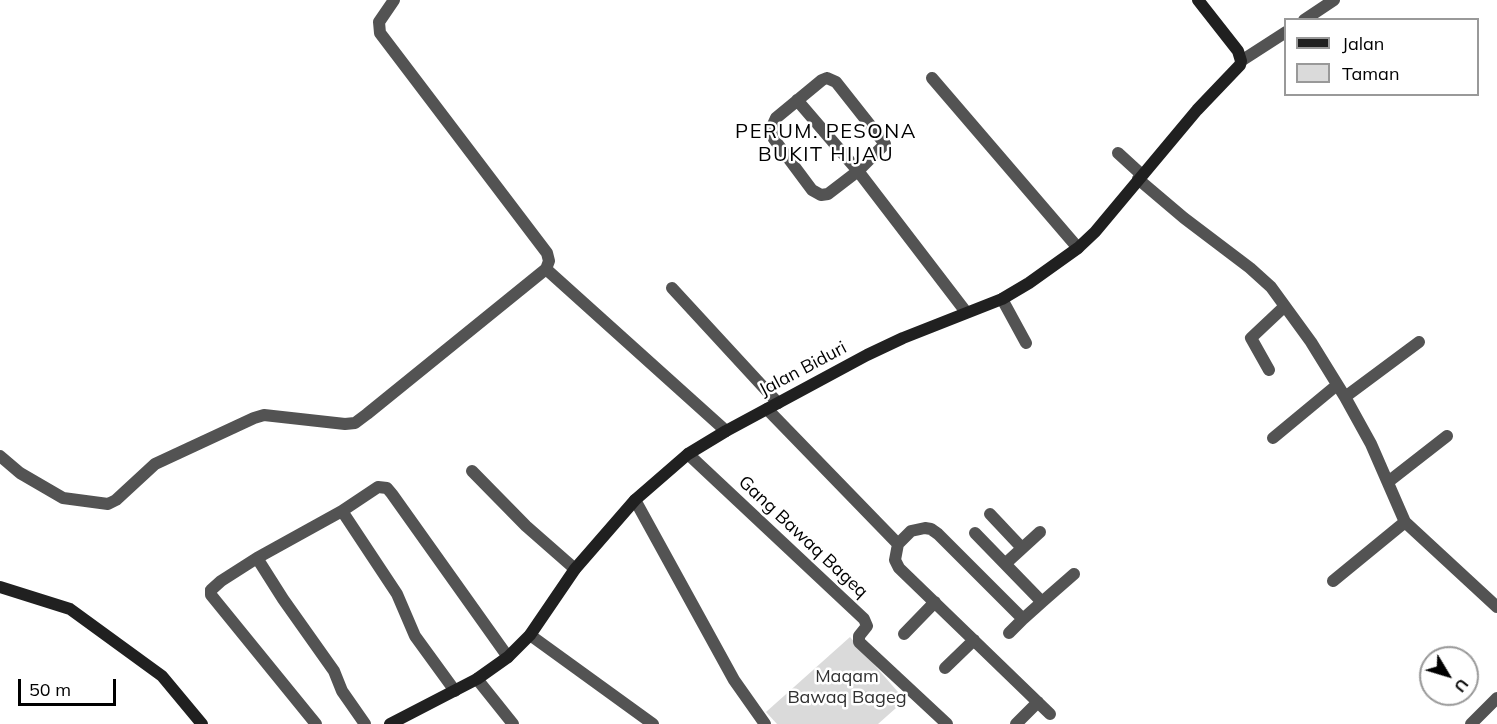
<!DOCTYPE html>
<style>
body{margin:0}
#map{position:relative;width:1497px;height:724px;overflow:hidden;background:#fff;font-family:Mulish,sans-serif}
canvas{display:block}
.legend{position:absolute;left:1284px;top:18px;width:195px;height:78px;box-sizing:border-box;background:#fff;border:2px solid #999;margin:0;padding:8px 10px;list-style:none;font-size:18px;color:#000}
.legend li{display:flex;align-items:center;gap:12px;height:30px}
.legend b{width:30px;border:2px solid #999}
.north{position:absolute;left:1419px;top:646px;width:60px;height:60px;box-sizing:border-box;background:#fff;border:2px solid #999;border-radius:50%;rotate:128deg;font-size:16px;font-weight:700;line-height:24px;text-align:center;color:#000}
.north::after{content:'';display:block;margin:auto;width:21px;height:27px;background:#000;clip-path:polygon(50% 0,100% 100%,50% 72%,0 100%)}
.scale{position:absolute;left:18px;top:679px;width:98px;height:27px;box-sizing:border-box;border:3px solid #000;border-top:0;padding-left:8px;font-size:18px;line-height:21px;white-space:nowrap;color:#000;-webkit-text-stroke:4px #fff;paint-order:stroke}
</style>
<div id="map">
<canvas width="1497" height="724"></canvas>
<ul class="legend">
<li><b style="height:8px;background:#202020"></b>Jalan</li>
<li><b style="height:16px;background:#dadada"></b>Taman</li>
</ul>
<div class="north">U</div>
<div class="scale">50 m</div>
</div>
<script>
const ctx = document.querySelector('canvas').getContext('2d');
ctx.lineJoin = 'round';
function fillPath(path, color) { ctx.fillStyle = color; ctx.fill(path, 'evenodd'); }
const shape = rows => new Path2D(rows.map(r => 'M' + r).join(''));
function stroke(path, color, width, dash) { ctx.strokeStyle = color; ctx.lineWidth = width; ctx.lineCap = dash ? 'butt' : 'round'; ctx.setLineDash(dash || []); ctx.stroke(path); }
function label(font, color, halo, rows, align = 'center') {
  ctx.font = font + ' Mulish,sans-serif'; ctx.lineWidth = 5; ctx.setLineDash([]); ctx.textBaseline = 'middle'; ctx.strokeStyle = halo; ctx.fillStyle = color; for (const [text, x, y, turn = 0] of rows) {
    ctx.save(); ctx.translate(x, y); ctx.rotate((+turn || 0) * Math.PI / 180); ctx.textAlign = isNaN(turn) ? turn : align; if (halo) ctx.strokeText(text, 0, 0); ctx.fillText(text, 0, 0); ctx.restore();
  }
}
const green = shape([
 [850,637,905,700,878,724,777,724,766,712]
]);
const street = shape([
 [1304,20,1334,0],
 [1241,61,1286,32],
 [827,78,836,82,885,144,858,171,828,194,821,195,812,190,774,139,771,129,776,118,822,80,827,78],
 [932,78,1078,248],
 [797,100,858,171,966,312],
 [1118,153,1142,175],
 [1138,179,1184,218,1250,268,1271,287,1311,342,1345,397,1371,444,1405,522,1497,607],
 [546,269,726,431],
 [672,288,778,403],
 [1002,299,1026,343],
 [1269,370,1251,338,1285,306],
 [1345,397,1419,342],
 [767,409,898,544],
 [1273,438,1337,385],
 [688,454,864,619,867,626,859,636,859,642,947,724],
 [0,456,20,473,63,498,108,504,116,500,155,464,254,418,264,415,345,424,355,423,367,414,546,269,549,261,547,253,380,33,379,22,394,0],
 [472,471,526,526,575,569],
 [1388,482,1447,436],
 [635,500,734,680,765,724],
 [342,511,397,594,415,636,455,691],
 [990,514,1022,548],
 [975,533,1042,602,1023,619,938,534,931,529,925,528,911,531,898,544,895,560,899,568,1050,714],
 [257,558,283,599,334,671,342,691,365,724],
 [1005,564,1040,532],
 [1333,581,1405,522],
 [1042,602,1074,574],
 [1009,633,1023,619],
 [904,634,935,602],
 [530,635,653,724],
 [945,668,974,640],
 [477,679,513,724],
 [316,724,211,595,211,590,221,581,257,558,342,511,378,487,387,488,392,494,508,657],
 [1016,724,1038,702],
 [1471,724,1497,698]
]);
const secondary = shape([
 [0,587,70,609,162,676,202,724],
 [390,724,477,679,508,657,530,635,575,569,635,500,688,454,726,431,867,355,903,338,1002,299,1029,283,1078,248,1095,232,1197,110,1240,65,1241,61,1238,51,1198,0]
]);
const streetNames = [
 ["Jalan Biduri",803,369,-28],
 ["Gang Bawaq Bageq",803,537,43]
];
const parkNames = [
 ["Maqam",847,677],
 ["Bawaq Bageg",847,698]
];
const neighbourhoodNames = [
 ["PERUM. PESONA",826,132],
 ["BUKIT HIJAU",826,155]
];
fillPath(green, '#dadada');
stroke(street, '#535353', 12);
stroke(secondary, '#202020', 12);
label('18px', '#000', '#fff', streetNames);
label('18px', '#313131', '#fff', parkNames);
ctx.letterSpacing = '1.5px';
label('20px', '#000', '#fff', neighbourhoodNames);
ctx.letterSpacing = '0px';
</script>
